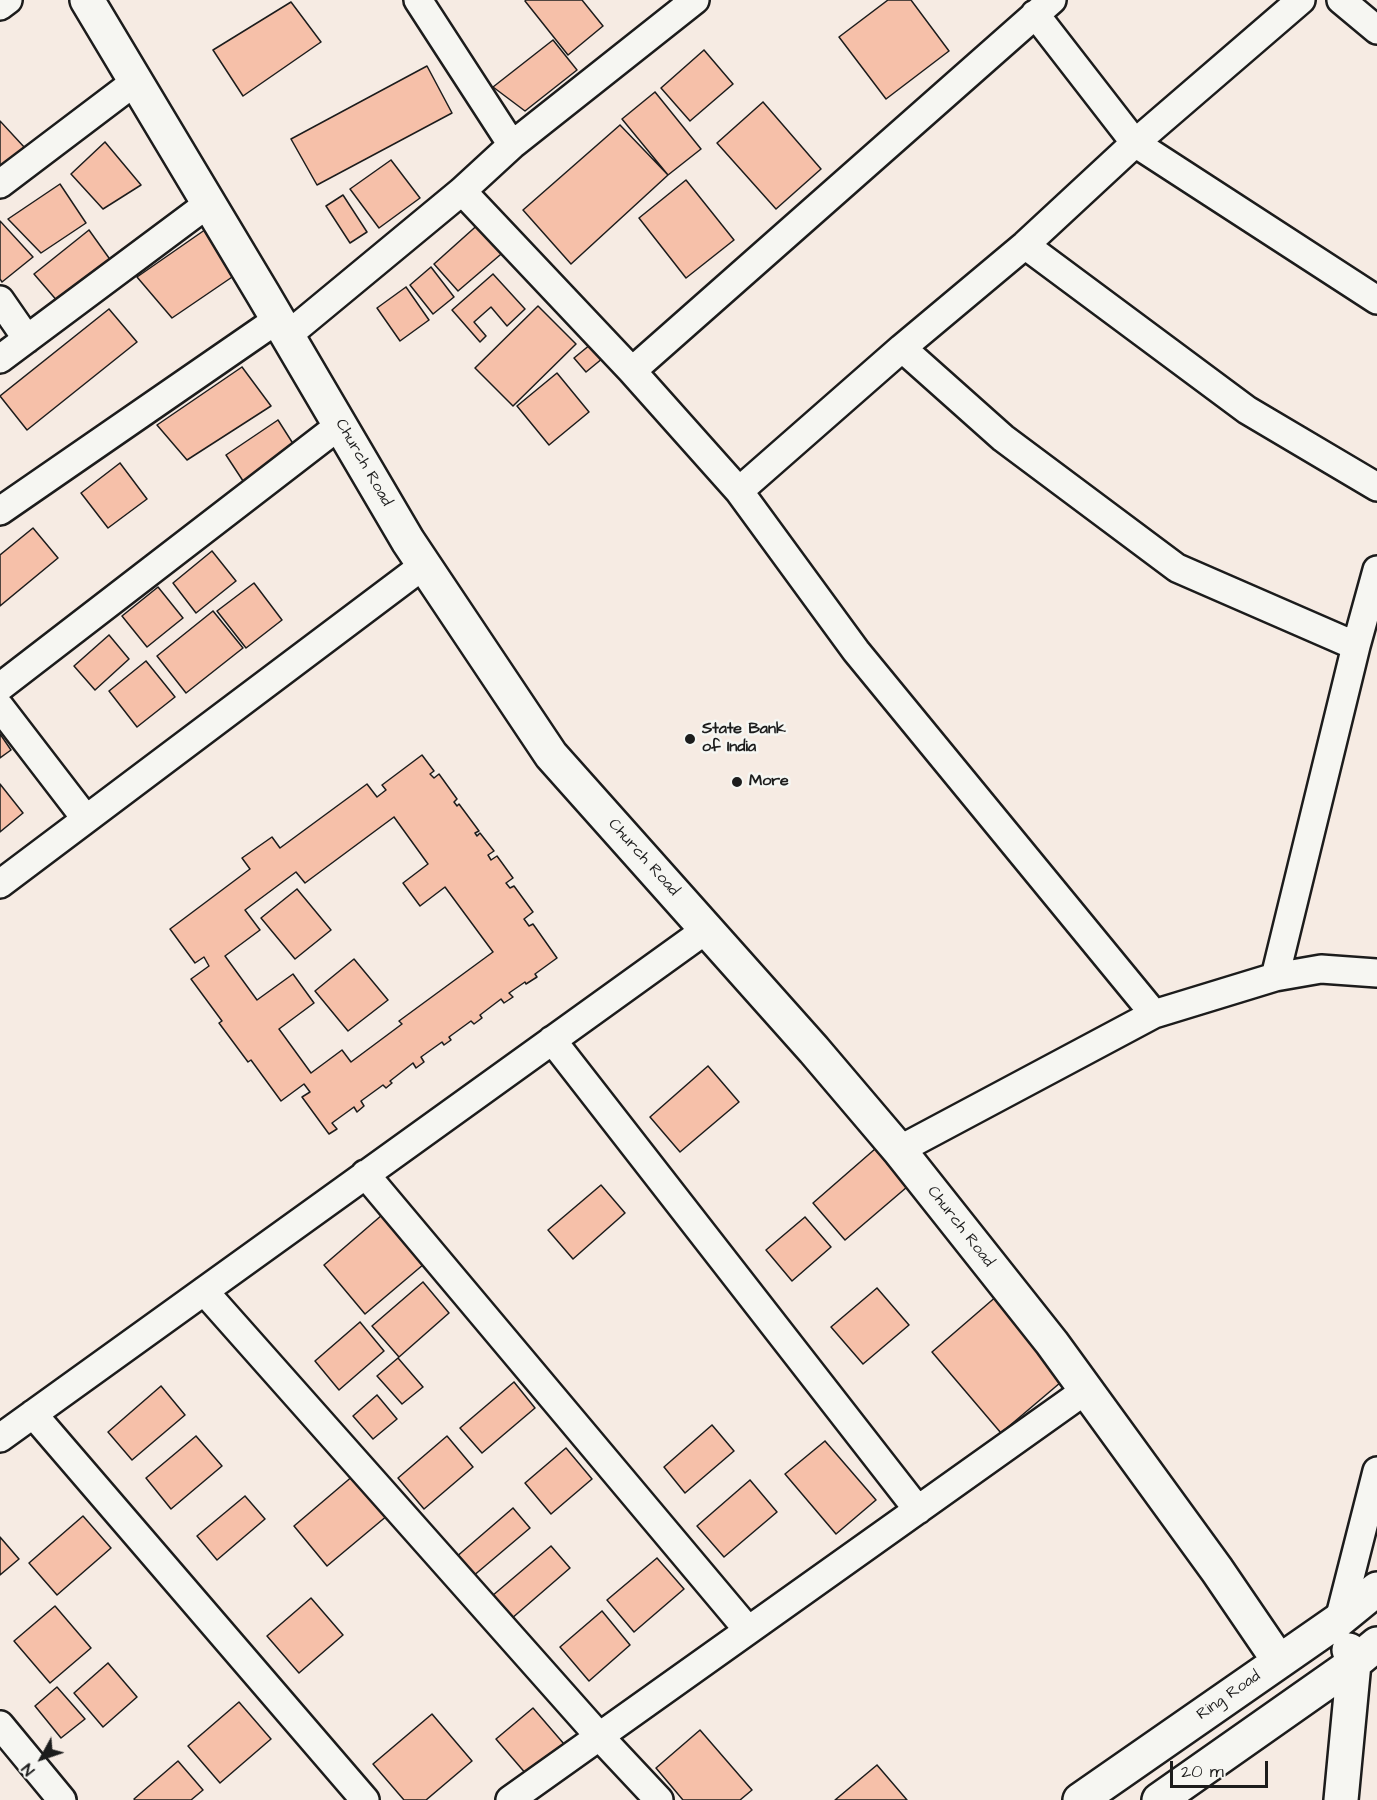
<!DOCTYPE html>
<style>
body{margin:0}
#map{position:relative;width:1377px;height:1800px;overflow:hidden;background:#f6ebe3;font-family:"Architects Daughter",sans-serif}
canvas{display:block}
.north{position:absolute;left:12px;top:1728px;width:60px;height:60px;-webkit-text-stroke:4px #f6f6f2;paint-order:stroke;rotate:230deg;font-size:16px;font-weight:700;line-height:24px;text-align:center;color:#1c1c1c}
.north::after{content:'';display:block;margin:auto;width:21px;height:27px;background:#1c1c1c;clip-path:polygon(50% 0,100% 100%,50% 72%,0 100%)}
.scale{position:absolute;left:1170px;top:1761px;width:98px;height:27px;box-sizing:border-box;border:3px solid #1c1c1c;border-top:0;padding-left:8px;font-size:18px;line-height:21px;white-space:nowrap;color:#1c1c1c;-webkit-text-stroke:4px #f6f6f2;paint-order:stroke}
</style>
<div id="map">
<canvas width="1377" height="1800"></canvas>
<div class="north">N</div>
<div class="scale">20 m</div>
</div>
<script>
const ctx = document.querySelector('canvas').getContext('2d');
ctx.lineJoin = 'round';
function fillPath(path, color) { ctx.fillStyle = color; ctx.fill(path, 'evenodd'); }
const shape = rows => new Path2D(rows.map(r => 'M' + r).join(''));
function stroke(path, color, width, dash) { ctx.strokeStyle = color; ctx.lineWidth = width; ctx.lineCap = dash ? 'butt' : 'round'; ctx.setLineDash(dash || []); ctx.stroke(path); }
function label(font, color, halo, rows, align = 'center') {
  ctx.font = font + ' "Architects Daughter",sans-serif'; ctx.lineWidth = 5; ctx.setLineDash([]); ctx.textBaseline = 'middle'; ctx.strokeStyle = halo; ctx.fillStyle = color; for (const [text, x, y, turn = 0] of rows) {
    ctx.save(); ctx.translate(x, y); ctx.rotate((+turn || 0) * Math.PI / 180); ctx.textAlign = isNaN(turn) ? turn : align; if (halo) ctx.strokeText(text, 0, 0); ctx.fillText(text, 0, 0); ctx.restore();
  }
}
const building = shape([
 [526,0,582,0,603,26,568,55,525,1,526,0],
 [888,0,911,0,949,51,886,99,839,37,888,0],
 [291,2,321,42,243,96,213,50,291,2],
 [553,40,577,70,525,111,493,87,553,40],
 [704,50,733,84,690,121,661,88,704,50],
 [427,66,452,113,317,185,291,139,427,66],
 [655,92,701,149,668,175,622,119,655,92],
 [763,102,821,169,776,209,717,143,763,102],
 [0,121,25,148,0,171,0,121],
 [620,125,668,175,571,264,523,210,620,125],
 [105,142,141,185,103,209,71,174,105,142],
 [391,160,420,198,379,228,350,189,391,160],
 [686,180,734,240,686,278,639,218,686,180],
 [60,184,86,223,41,253,8,219,60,184],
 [343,195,367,232,350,243,326,206,343,195],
 [0,221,33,257,2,282,0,279,0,221],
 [482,221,507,249,458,291,434,264,482,221],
 [209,227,241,271,172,318,137,277,209,227],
 [89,230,114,265,59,303,34,274,89,230],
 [431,267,454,297,433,314,410,285,431,267],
 [493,274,525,309,507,326,491,307,474,322,486,336,480,342,452,310,493,274],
 [406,287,429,320,400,341,377,308,406,287],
 [538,306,576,344,513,406,475,368,538,306],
 [109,309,137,342,27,430,0,396,109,309],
 [591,344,603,358,586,372,574,358,591,344],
 [242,367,271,406,187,460,157,425,242,367],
 [557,373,589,412,549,445,517,406,557,373],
 [278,420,299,453,247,487,226,455,278,420],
 [120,463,147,499,108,528,81,493,120,463],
 [33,528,58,558,0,606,0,555,33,528],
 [212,551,236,581,196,613,173,583,212,551],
 [254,583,282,620,246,648,217,611,254,583],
 [158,587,183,618,147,647,122,616,158,587],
 [213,611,243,648,186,693,157,656,213,611],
 [109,635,129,659,95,690,74,666,109,635],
 [146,661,175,697,137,727,109,691,146,661],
 [0,734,11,750,0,758,0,734],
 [422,755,434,771,430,774,434,778,439,774,457,799,454,802,457,806,459,804,479,831,475,833,477,836,480,833,494,851,488,855,491,860,497,856,513,878,506,883,510,888,514,886,533,912,524,919,529,926,533,924,557,958,535,974,537,977,526,984,525,982,509,993,513,997,504,1003,501,999,480,1015,482,1018,474,1024,471,1021,449,1037,451,1040,444,1045,442,1042,421,1057,424,1062,416,1068,413,1063,390,1081,392,1083,386,1088,383,1085,361,1101,364,1106,357,1112,354,1107,332,1123,337,1129,329,1134,302,1097,310,1092,304,1084,281,1101,251,1060,248,1062,219,1023,222,1021,191,979,209,966,204,957,195,963,170,929,250,869,242,858,272,837,280,848,367,784,377,797,386,790,382,785,422,755],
 [0,784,23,813,0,832,0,784],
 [394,817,428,864,403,883,420,906,445,887,493,952,399,1021,402,1024,351,1062,342,1050,311,1073,279,1029,314,1003,293,974,257,1000,225,956,260,930,245,910,296,872,305,883,394,817],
 [297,889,331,930,295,959,261,918,297,889],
 [354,959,388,1000,348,1031,315,991,354,959],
 [708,1066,739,1102,680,1152,650,1117,708,1066],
 [875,1149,907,1187,845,1240,813,1203,875,1149],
 [601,1185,625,1213,573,1259,548,1230,601,1185],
 [382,1215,424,1264,365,1314,324,1265,382,1215],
 [805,1217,831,1247,792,1281,766,1250,805,1217],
 [423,1282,449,1313,399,1357,372,1326,423,1282],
 [877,1288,909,1325,863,1364,831,1327,877,1288],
 [998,1295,1067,1377,1001,1433,932,1352,998,1295],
 [360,1322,384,1351,339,1390,315,1361,360,1322],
 [398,1358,423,1387,402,1404,377,1376,398,1358],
 [514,1382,535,1408,482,1453,460,1428,514,1382],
 [161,1386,185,1415,132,1460,108,1432,161,1386],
 [377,1395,397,1419,373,1439,353,1416,377,1395],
 [712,1425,734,1451,685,1493,664,1467,712,1425],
 [196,1436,222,1466,171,1509,146,1478,196,1436],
 [447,1436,473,1467,424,1509,398,1478,447,1436],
 [825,1441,876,1500,836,1534,785,1474,825,1441],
 [566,1448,592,1479,551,1514,525,1483,566,1448],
 [354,1475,388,1515,327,1566,294,1526,354,1475],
 [750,1480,777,1512,724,1557,697,1526,750,1480],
 [245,1496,265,1519,217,1560,197,1536,245,1496],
 [513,1508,530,1528,472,1577,455,1558,513,1508],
 [83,1516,111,1548,57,1595,29,1563,83,1516],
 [0,1537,19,1559,0,1575,0,1537],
 [551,1546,570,1568,511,1619,492,1596,551,1546],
 [657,1558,684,1589,634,1632,607,1600,657,1558],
 [311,1598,343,1635,299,1673,267,1636,311,1598],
 [55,1606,91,1648,50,1683,14,1641,55,1606],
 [602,1611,630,1645,589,1681,560,1647,602,1611],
 [108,1663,137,1697,103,1727,74,1693,108,1663],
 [57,1687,85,1719,61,1738,35,1706,57,1687],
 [239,1702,271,1739,220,1783,188,1746,239,1702],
 [533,1708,564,1744,527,1775,496,1739,533,1708],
 [432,1714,472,1761,426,1800,404,1800,373,1764,432,1714],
 [700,1730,752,1790,740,1800,683,1800,656,1768,700,1730],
 [178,1761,203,1790,191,1800,135,1800,134,1799,178,1761],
 [877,1765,907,1800,835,1800,877,1765]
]);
const street = shape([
 [418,0,512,145],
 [1341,0,1377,30],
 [0,6,8,0],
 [1035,14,1135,143,1377,300],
 [0,184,136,81],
 [462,191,632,371,739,491,856,651,1154,1014],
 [1025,245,1247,410,1377,487],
 [0,300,27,339],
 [288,335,462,191,512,145,695,0],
 [902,348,1003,438,1177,568,1356,646],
 [0,359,209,203],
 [632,371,1052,0],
 [739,491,902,348,1025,245,1135,143,1301,0],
 [0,511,278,319],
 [0,687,340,425],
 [0,707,86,819],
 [0,884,424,565],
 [1275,977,1356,646,1377,570],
 [552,1040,918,1510],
 [899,1150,1154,1014,1275,977,1321,969,1377,973],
 [365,1174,748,1630],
 [204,1291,599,1736,659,1800],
 [33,1414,365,1800],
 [0,1438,707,929],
 [1339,1620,1377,1471],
 [0,1725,62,1800],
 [510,1800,1086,1390]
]);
const secondary = shape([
 [87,0,263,294,408,541,551,755,814,1050,899,1150,1052,1343,1217,1570,1279,1661],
 [1080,1800,1339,1620,1377,1589],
 [1159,1800,1354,1663,1377,1644],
 [1341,1800,1354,1663,1349,1650]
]);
const markers = [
 [690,739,6,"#1c1c1c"],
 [737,782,6,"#1c1c1c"]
];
const streetNames = [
 ["Church Road",363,463,60],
 ["Church Road",643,858,48],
 ["Church Road",960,1227,52],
 ["Ring Road",1229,1696,-35]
];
const poiNames = [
 ["State Bank",702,730],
 ["of India",702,748],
 ["More",749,782]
];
fillPath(building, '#f6c0a9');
stroke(building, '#1c1c1c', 1.5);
stroke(street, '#1c1c1c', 32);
stroke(secondary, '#1c1c1c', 38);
stroke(street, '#f6f6f2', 27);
stroke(secondary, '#f6f6f2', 33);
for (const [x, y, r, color] of markers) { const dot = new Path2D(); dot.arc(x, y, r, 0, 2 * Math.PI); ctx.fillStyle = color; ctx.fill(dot); stroke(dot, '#f6f6f2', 2); }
label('16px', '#1c1c1c', '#f6f6f2', streetNames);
label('bold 16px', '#1c1c1c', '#f6f6f2', poiNames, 'left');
</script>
